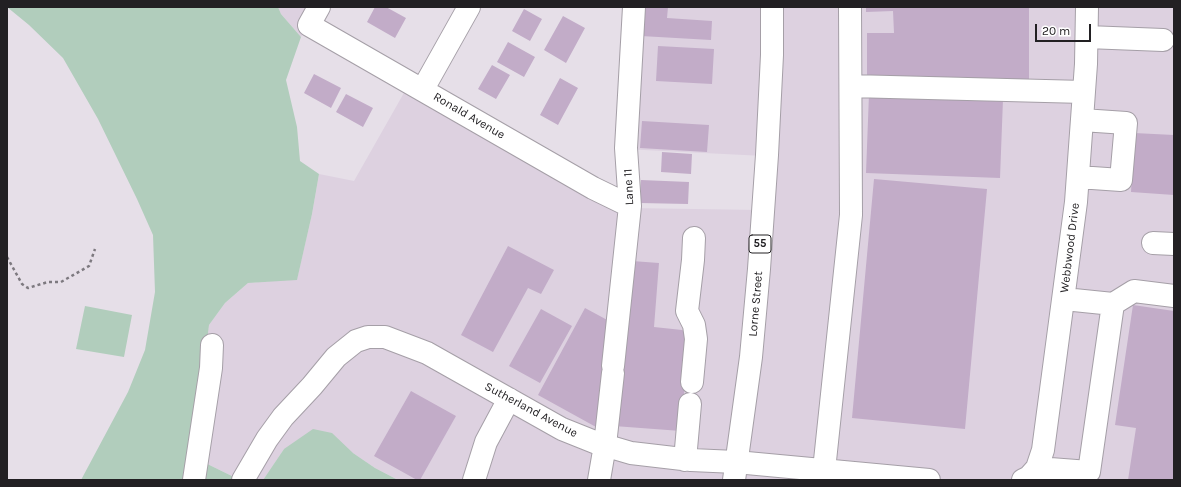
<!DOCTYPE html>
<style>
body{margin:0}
#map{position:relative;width:1181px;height:487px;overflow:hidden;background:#e6dfe8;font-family:Karla,sans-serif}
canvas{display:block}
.frame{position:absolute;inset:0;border:8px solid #222023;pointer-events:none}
.scale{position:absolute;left:1035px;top:24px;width:56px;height:18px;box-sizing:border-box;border:2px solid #222023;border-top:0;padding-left:5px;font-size:12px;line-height:14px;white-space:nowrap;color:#222023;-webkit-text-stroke:3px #fff;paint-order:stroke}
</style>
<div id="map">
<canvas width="1181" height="487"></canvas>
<div class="frame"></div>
<div class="scale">20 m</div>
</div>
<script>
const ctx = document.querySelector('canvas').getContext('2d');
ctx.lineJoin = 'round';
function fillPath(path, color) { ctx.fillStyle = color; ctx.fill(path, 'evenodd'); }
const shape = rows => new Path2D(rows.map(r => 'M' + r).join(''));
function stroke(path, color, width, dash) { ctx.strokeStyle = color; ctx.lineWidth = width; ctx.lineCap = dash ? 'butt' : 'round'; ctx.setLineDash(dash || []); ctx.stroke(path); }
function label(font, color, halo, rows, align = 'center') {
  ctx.font = font + ' Karla,sans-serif'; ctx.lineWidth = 3; ctx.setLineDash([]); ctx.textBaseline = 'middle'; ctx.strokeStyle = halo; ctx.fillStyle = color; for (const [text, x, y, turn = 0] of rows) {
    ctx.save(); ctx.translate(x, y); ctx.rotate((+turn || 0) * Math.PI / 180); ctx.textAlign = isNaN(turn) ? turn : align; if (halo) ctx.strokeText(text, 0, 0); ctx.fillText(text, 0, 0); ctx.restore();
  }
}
const built = shape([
 [278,7,318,7,301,37,281,14],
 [632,7,1174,7,1174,480,398,480,375,468,353,453,284,449,263,480,240,480,193,457,209,325,225,303,248,283,297,279,312,214,319,174,354,181,409,84,628,208,760,210,764,156,624,149]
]);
const green = shape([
 [7,7,278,7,281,14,301,37,286,80,297,127,300,161,319,174,312,214,297,280,248,283,225,303,209,325,193,457,240,480,81,480,128,392,145,350,155,292,153,235,137,199,98,119,63,58,29,25],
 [85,306,132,315,124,357,76,349],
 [313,429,332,433,353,453,375,468,398,480,263,480,284,449]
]);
const building = shape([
 [375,7,386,7,406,18,395,38,367,22],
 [643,7,668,7,667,18,712,21,711,40,641,36],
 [866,7,1029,7,1029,82,867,82,867,33,894,33,893,11,866,12],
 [524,9,542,19,530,41,512,31],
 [563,16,585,28,566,63,544,50],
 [508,42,535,57,524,77,497,62],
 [658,46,714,49,712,84,656,81],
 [492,65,510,75,496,99,478,89],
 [314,74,341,88,331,108,304,93],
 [560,78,578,88,558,125,540,115],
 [346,94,373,108,363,127,336,112],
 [869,94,1003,99,1000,178,866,173],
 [642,121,709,125,707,152,640,148],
 [1134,133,1174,135,1174,195,1131,192],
 [662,152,692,154,691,174,661,172],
 [874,179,987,189,965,429,852,418],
 [641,180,689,182,688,204,640,203],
 [508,246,554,270,541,294,528,288,493,352,461,335],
 [632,261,659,263,654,327,682,330,687,333,685,381,681,431,614,426,596,427,538,395,585,308,611,322],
 [1133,305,1174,311,1174,480,1128,480,1136,428,1115,425],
 [541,309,572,326,540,383,509,366],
 [411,391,456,416,420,480,417,480,374,456]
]);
const path = shape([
 [7,257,22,284,28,288,48,282,61,282,89,266,95,249]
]);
const minor = shape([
 [319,7,309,25,593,188,630,206],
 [1087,37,1163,40],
 [851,86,1084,92],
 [423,89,469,7],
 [1078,177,1121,180,1126,123,1082,120],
 [1153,243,1174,244],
 [1113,304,1134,291,1174,296],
 [613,366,630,206,626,148,634,7],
 [692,382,696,339,694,325,687,311,693,260,694,238],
 [685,460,690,404],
 [1037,468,1089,472,1113,304,1064,299],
 [824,470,851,215,850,7],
 [194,480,211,368,212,345],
 [243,480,267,439,283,417,312,386,336,357,356,341,368,337,385,337,427,353,562,429,597,443,631,453,691,460,736,462,929,480],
 [474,480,486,442,509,399],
 [599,480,605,445,613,373],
 [1023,480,1029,477,1037,468,1043,450,1076,202,1086,64,1087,7]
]);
const major = shape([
 [734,480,751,357,759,269,767,155,772,55,772,7]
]);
const shields = [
 [760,244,22]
];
const shieldNames = [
 ["55",760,244]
];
const streetNames = [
 ["Ronald Avenue",469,116,30],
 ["Lane 11",629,187,-93],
 ["Webbwood Drive",1070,248,-83],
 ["Lorne Street",756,304,-85],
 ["Sutherland Avenue",531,410,28]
];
fillPath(built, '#ddd1e0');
fillPath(green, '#b1cdbc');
fillPath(building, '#c2acc8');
stroke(minor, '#a59fa7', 24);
stroke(major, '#a59fa7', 24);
stroke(path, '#7d797f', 2.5, [3, 3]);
stroke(minor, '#fff', 22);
stroke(major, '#fff', 22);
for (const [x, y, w] of shields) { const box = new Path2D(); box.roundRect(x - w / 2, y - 9, w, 18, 3); ctx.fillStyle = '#fff'; ctx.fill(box); stroke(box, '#222023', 1); }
label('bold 11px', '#222023', null, shieldNames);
label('12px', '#222023', '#fff', streetNames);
</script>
